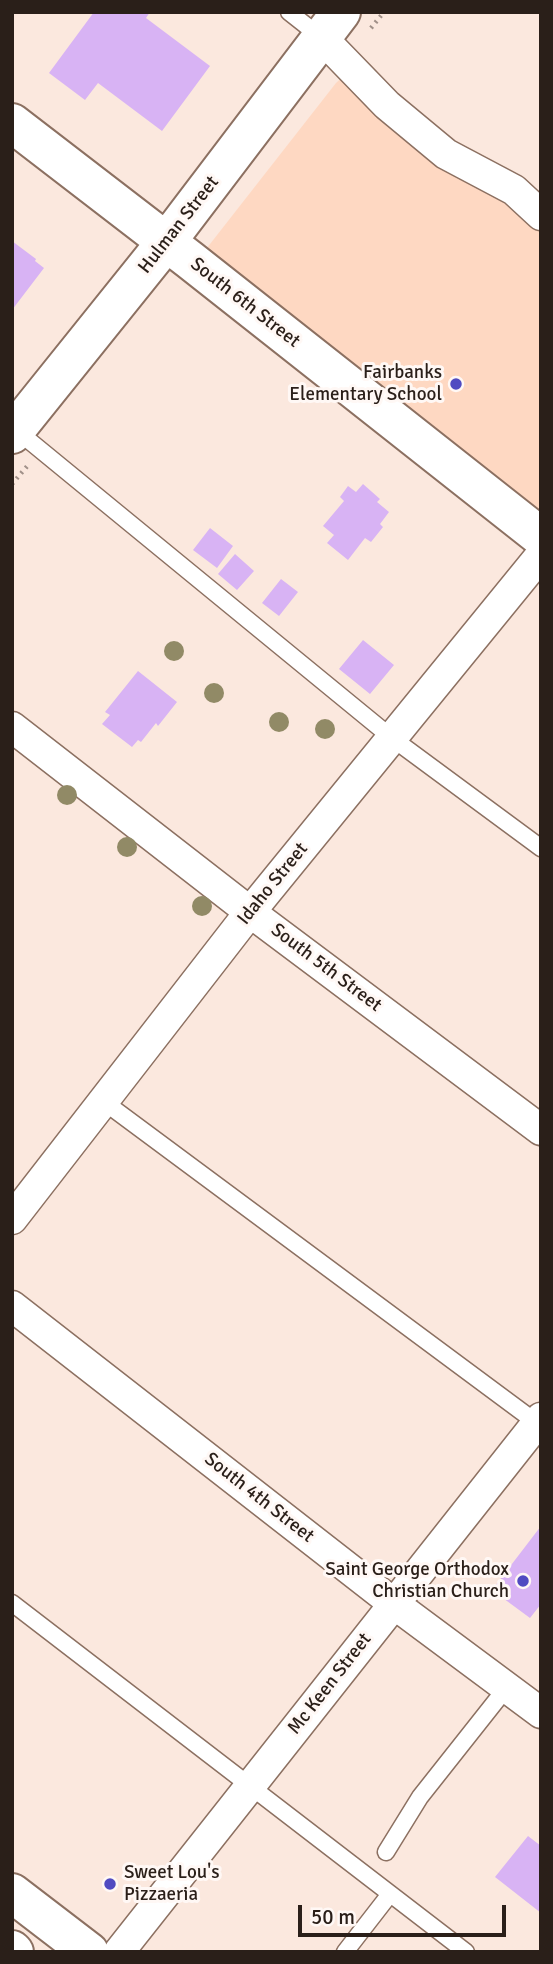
<!DOCTYPE html>
<style>
body{margin:0}
#map{position:relative;width:553px;height:1964px;overflow:hidden;background:#fbe8de;font-family:Signika,sans-serif}
canvas{display:block}
.frame{position:absolute;inset:0;border:14px solid #2a1f19;pointer-events:none}
.scale{position:absolute;left:298px;top:1905px;width:208px;height:32px;box-sizing:border-box;border:4px solid #2a1f19;border-top:0;padding-left:9px;font-size:21px;line-height:24px;white-space:nowrap;color:#2a1f19;-webkit-text-stroke:5px #fff8f5;paint-order:stroke}
</style>
<div id="map">
<canvas width="553" height="1964"></canvas>
<div class="frame"></div>
<div class="scale">50 m</div>
</div>
<script>
const ctx = document.querySelector('canvas').getContext('2d');
ctx.lineJoin = 'round';
function fillPath(path, color) { ctx.fillStyle = color; ctx.fill(path, 'evenodd'); }
const shape = rows => new Path2D(rows.map(r => 'M' + r).join(''));
function stroke(path, color, width, dash) { ctx.strokeStyle = color; ctx.lineWidth = width; ctx.lineCap = dash ? 'butt' : 'round'; ctx.setLineDash(dash || []); ctx.stroke(path); }
function label(font, color, halo, rows, align = 'center') {
  ctx.font = font + ' Signika,sans-serif'; ctx.lineWidth = 6; ctx.setLineDash([]); ctx.textBaseline = 'middle'; ctx.strokeStyle = halo; ctx.fillStyle = color; for (const [text, x, y, turn = 0] of rows) {
    ctx.save(); ctx.translate(x, y); ctx.rotate((+turn || 0) * Math.PI / 180); ctx.textAlign = isNaN(turn) ? turn : align; if (halo) ctx.strokeText(text, 0, 0); ctx.fillText(text, 0, 0); ctx.restore();
  }
}
const built = shape([
 [348,72,541,227,541,515,203,253,336,83]
]);
const building = shape([
 [94,12,150,12,146,18,210,66,162,131,98,83,85,100,49,73],
 [12,241,36,259,35,261,44,268,12,310],
 [363,484,380,499,377,502,389,512,380,524,383,527,371,542,365,538,348,560,327,543,334,535,323,526,344,501,340,497,348,486,356,492],
 [210,528,233,546,217,568,193,550],
 [235,554,254,571,237,590,218,574],
 [281,579,298,592,279,616,262,603],
 [363,640,394,665,370,694,339,669],
 [138,671,177,702,158,726,156,723,141,742,138,740,132,747,102,724,110,715,105,712],
 [541,1526,541,1604,530,1618,492,1590],
 [528,1836,541,1846,541,1913,495,1877]
]);
const path = shape([
 [371,28,384,12],
 [12,484,29,464]
]);
const lane = shape([
 [289,12,322,38],
 [15,429,392,738,541,848],
 [103,1101,541,1426],
 [12,1603,466,1952],
 [386,1852,420,1797,507,1687],
 [345,1952,390,1894]
]);
const street = shape([
 [322,38,387,105,446,154,514,190,541,215],
 [12,727,250,912,541,1130],
 [12,1219,250,912,541,555],
 [12,1306,393,1603,541,1713],
 [119,1952,541,1418]
]);
const secondary = shape([
 [12,123,190,260,541,537],
 [12,434,167,241,341,12]
]);
const highway = shape([
 [12,1893,89,1952],
 [12,1950,14,1952]
]);
const trees = [
 [174,651],
 [214,693],
 [279,722],
 [325,729],
 [67,795],
 [127,847],
 [202,906]
];
const markers = [
 [456,384,7,"#504ac1"],
 [523,1581,7,"#504ac1"],
 [110,1884,7,"#504ac1"]
];
const streetNames = [
 ["Hulman Street",179,225,-52],
 ["South 6th Street",245,303,38],
 ["Idaho Street",273,884,-51],
 ["South 5th Street",326,968,37],
 ["South 4th Street",259,1498,38],
 ["Mc Keen Street",330,1684,-52]
];
const poiNames = [
 ["Fairbanks",442,373],
 ["Elementary School",442,395],
 ["Saint George Orthodox",509,1570],
 ["Christian Church",509,1592],
 ["Sweet Lou's",124,1873,"left"],
 ["Pizzaeria",124,1895,"left"]
];
fillPath(built, '#fed8c2');
fillPath(building, '#d8b3f4');
stroke(lane, '#8c7061', 19);
stroke(street, '#8c7061', 33);
stroke(secondary, '#8c7061', 42);
stroke(highway, '#8c7061', 42);
stroke(path, '#a19189', 4.5, [2, 5]);
stroke(lane, '#fff', 16);
stroke(street, '#fff', 30);
stroke(secondary, '#fff', 38);
stroke(highway, '#fff', 38);
ctx.fillStyle = '#918a66';
for (const [x, y] of trees) { ctx.beginPath(); ctx.arc(x, y, 10, 0, 2 * Math.PI); ctx.fill(); }
for (const [x, y, r, color] of markers) { const dot = new Path2D(); dot.arc(x, y, r, 0, 2 * Math.PI); ctx.fillStyle = color; ctx.fill(dot); stroke(dot, '#fff8f5', 2.5); }
label('19px', '#2a1f19', '#fff8f5', streetNames);
label('19px', '#2a1f19', '#fff8f5', poiNames, 'right');
</script>
